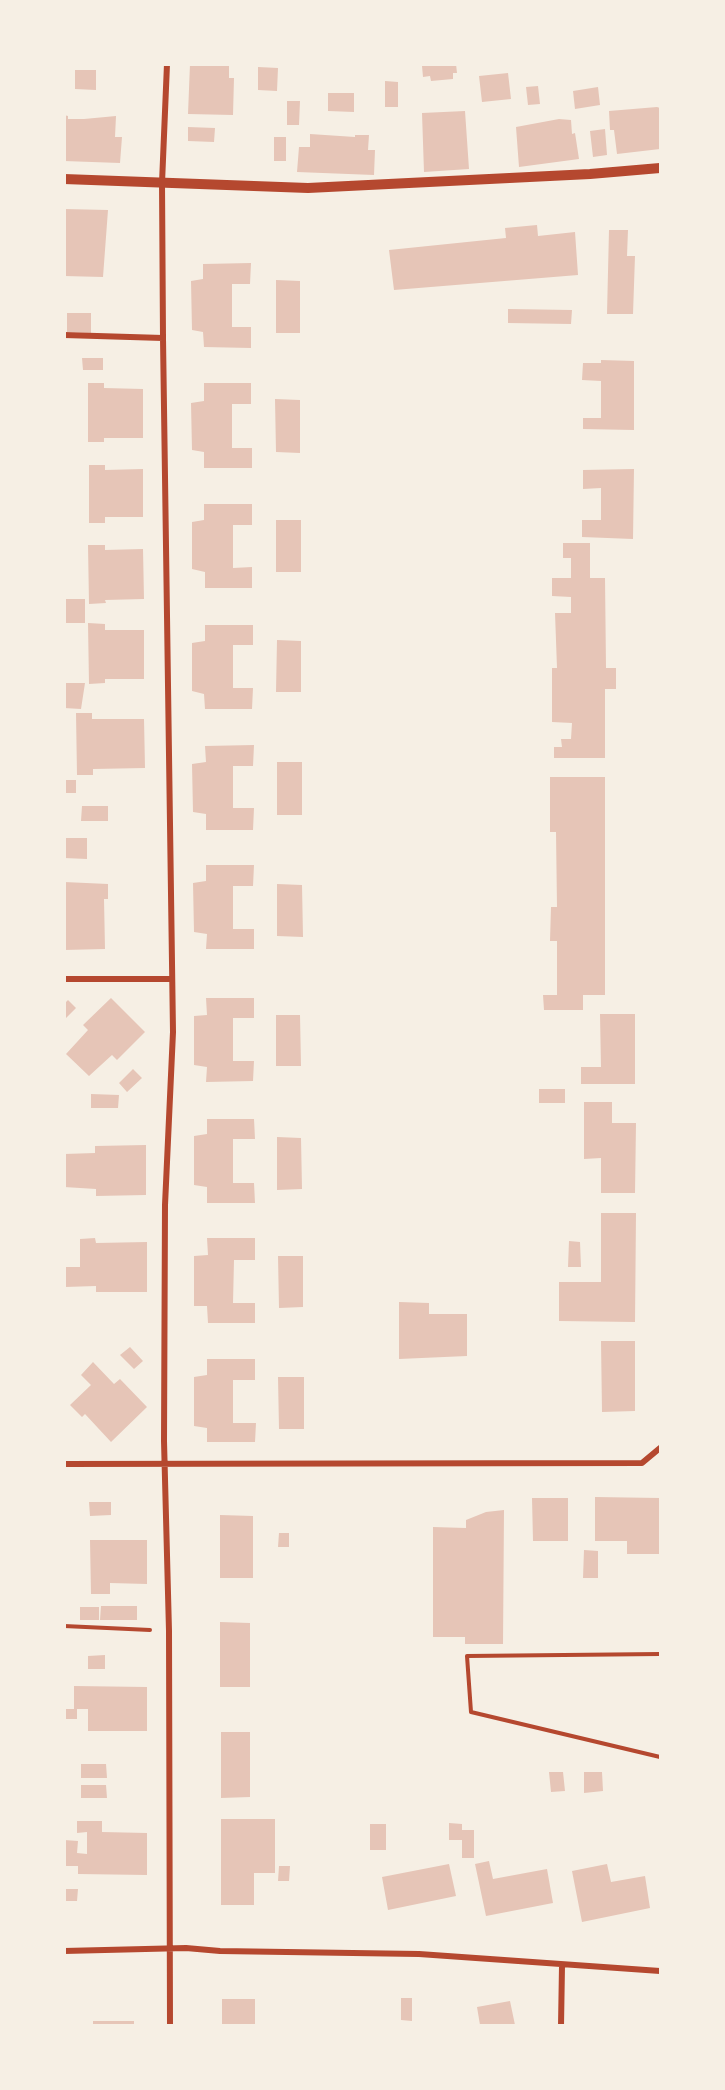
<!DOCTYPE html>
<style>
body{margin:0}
#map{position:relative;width:725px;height:2090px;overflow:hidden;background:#f6efe4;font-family:Jost,sans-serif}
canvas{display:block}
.frame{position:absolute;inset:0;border:66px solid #f6efe4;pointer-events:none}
</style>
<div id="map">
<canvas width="725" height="2090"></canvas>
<div class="frame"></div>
</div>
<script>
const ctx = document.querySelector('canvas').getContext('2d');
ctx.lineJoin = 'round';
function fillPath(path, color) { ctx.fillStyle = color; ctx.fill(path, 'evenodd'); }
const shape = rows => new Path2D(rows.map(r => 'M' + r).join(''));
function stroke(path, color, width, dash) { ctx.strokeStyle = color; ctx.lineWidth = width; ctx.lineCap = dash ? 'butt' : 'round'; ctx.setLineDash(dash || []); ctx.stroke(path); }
const building = shape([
 [190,64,229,64,229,78,234,78,233,115,188,114],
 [456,64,457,73,453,73,453,79,431,81,430,76,423,77,422,66],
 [258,67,278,68,277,91,258,90],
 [75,70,96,70,96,90,75,89],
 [508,73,511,99,482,102,479,76],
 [385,81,398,82,398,107,385,107],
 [538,86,540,104,528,105,526,87],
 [598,87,600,105,575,109,573,91],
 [328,93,354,93,354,112,328,111],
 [287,101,300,101,299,125,287,125],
 [657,107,660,108,660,149,617,154,614,130,610,130,609,111],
 [465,111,469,169,424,172,422,113],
 [64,115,68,116,68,119,84,119,116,116,115,137,122,137,120,163,64,161],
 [559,119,571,120,572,134,575,133,579,159,519,167,516,127],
 [188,127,215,128,214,142,188,141],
 [605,129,607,155,593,157,590,131],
 [310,134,355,137,355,135,369,135,368,150,375,150,374,175,297,172,299,147,310,147],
 [274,137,286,137,286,161,274,161],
 [64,209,108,210,103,277,64,276],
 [537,225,538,236,575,232,578,275,394,290,389,250,506,238,505,228],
 [609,230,628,230,627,256,635,256,633,314,607,314],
 [251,263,250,284,232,284,232,327,251,327,251,348,204,347,203,332,192,330,191,281,203,279,203,264],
 [276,280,300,281,300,333,276,333],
 [508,309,572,310,571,324,508,323],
 [67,313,91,313,91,333,67,332],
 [82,358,103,358,103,370,83,370],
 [601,360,634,361,634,430,583,429,583,418,601,418,601,381,582,380,583,363,601,363],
 [88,383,104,383,104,388,143,389,143,438,104,438,104,442,88,442],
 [204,383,251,383,251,404,232,404,232,448,252,448,252,468,204,468,204,452,192,450,191,403,204,401],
 [275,399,300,400,300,453,276,452],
 [89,465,105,465,105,470,143,469,143,517,105,517,105,523,89,523],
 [634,469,633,539,582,537,582,520,601,520,601,488,583,489,583,470],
 [204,504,252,504,252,525,233,525,233,568,252,567,252,588,205,588,205,572,192,569,192,522,204,520],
 [276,520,301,520,301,572,276,572],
 [563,543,590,543,590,578,605,578,606,668,616,668,616,689,605,689,605,758,554,758,554,747,562,747,561,739,571,739,572,723,552,722,552,668,557,668,555,613,571,613,571,597,552,596,552,578,571,578,571,558,563,558],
 [88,545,105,545,105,550,143,549,144,599,105,600,106,603,89,604],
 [66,599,85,599,85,623,66,623],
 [88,623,105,624,105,630,144,630,144,679,105,679,105,683,89,684],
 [205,625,253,625,253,645,233,645,233,688,253,688,252,709,205,709,204,694,192,691,192,643,205,641],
 [277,640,301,641,301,692,276,692],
 [65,683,85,683,81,709,64,708],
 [76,713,92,713,92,719,144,719,145,768,93,769,93,775,77,775],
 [254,745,253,766,233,766,233,808,254,808,253,830,206,830,206,814,193,812,192,764,206,762,205,746],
 [277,762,302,762,302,815,277,815],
 [550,777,605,777,605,995,583,995,583,1010,544,1010,543,995,557,995,557,941,550,941,551,907,557,907,556,832,550,832],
 [64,780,76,780,76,793,64,793],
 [82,806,108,806,108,821,81,821],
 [64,838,87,838,87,859,64,858],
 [206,865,254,865,253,886,233,886,233,929,254,929,254,949,206,949,207,934,194,932,193,883,206,881],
 [64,882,108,884,108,899,104,899,105,949,64,950],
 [277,884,302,885,303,937,277,936],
 [111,998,145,1032,117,1060,112,1055,89,1076,66,1054,88,1030,83,1025],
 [206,998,254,998,254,1018,233,1018,233,1061,254,1061,253,1081,206,1082,207,1067,194,1065,194,1016,207,1015],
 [68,1000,76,1008,64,1020,64,1004],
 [600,1014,635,1014,635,1084,581,1084,581,1067,601,1067],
 [276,1015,300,1015,301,1066,276,1066],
 [133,1069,142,1078,127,1092,119,1083],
 [539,1089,565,1089,565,1103,539,1103],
 [91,1094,119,1095,118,1108,91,1108],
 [584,1102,612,1102,612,1123,636,1123,635,1193,601,1193,601,1158,584,1159],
 [207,1119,254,1119,255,1139,233,1139,233,1183,254,1183,255,1203,207,1203,207,1187,194,1185,194,1136,207,1134],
 [277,1137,301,1138,302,1189,277,1190],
 [146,1145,146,1195,96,1196,96,1189,64,1187,64,1154,95,1153,95,1146],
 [601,1213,636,1213,635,1322,559,1321,559,1282,601,1282],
 [95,1238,96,1243,147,1242,147,1292,96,1292,96,1286,65,1287,65,1267,80,1267,80,1239],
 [207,1238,255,1238,255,1260,234,1260,233,1303,255,1303,255,1323,208,1323,207,1306,194,1306,194,1256,208,1255],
 [569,1241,580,1242,581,1267,568,1267],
 [278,1256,303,1256,303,1307,279,1308],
 [399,1302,429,1303,429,1314,467,1314,467,1356,399,1359],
 [601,1341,635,1341,635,1411,602,1412],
 [130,1347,143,1361,134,1369,120,1355],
 [207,1359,255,1359,255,1380,233,1380,233,1423,256,1423,255,1442,207,1442,207,1428,194,1426,194,1377,207,1375],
 [93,1362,114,1384,120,1379,147,1407,111,1442,85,1414,82,1417,70,1405,91,1385,81,1375],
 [278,1377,304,1377,304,1429,279,1429],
 [595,1497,660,1498,660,1554,627,1554,627,1541,595,1541],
 [532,1498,568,1498,568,1541,533,1541],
 [89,1502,111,1502,111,1515,90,1516],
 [504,1510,503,1644,465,1644,465,1637,433,1637,433,1527,466,1528,466,1520,486,1512],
 [220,1515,253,1516,253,1578,220,1578],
 [279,1533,289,1533,289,1547,278,1547],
 [90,1540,147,1540,147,1584,110,1583,110,1594,91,1594],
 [584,1550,598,1551,598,1578,583,1578],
 [101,1606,137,1606,137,1620,100,1620],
 [80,1607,99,1607,99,1620,80,1620],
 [220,1622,250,1623,250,1687,220,1687],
 [105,1655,105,1669,88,1669,88,1656],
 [74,1686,147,1687,147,1731,88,1731,88,1709,77,1709,77,1719,64,1719,64,1709,74,1709],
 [221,1732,250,1732,250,1797,221,1798],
 [81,1764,106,1764,107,1778,81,1778],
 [549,1772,563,1772,565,1791,551,1792],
 [584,1772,602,1772,603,1791,584,1793],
 [81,1785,106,1785,107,1798,81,1798],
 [221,1819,275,1819,275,1873,254,1873,254,1905,221,1905],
 [77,1821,102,1821,102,1832,147,1833,147,1875,78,1874,78,1866,64,1866,64,1840,78,1841,77,1853,87,1854,87,1832,77,1833],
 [449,1823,462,1824,462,1830,474,1830,474,1858,462,1858,462,1840,449,1840],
 [370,1824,386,1824,386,1850,370,1850],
 [489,1861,493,1879,547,1869,553,1903,486,1916,475,1864],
 [449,1864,456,1896,388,1910,382,1877],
 [607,1864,611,1882,645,1876,650,1908,582,1922,572,1871],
 [279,1866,290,1866,289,1881,278,1881],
 [64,1889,78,1889,77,1901,64,1901],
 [401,1998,412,1998,412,2021,401,2020],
 [222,1999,255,1999,255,2025,222,2025],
 [510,2001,515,2025,480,2025,477,2007],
 [93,2021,134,2021,134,2025,93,2025]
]);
const path = shape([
 [64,1626,150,1630],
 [660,1654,467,1656,471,1712,660,1757]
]);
const minor = shape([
 [167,64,162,183,163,338,173,1032,165,1205,164,1441,169,1631,170,2026],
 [64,335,163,338],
 [64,979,171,979],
 [64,1464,642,1463,660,1448],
 [64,1951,186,1948,220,1951,419,1954,660,1971],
 [561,2026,562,1966]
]);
const tertiary = shape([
 [64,179,308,188,590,174,660,168]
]);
fillPath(building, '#e6c5b7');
stroke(path, '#b5482f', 4);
stroke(minor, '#b5482f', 6);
stroke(tertiary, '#b5482f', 10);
</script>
